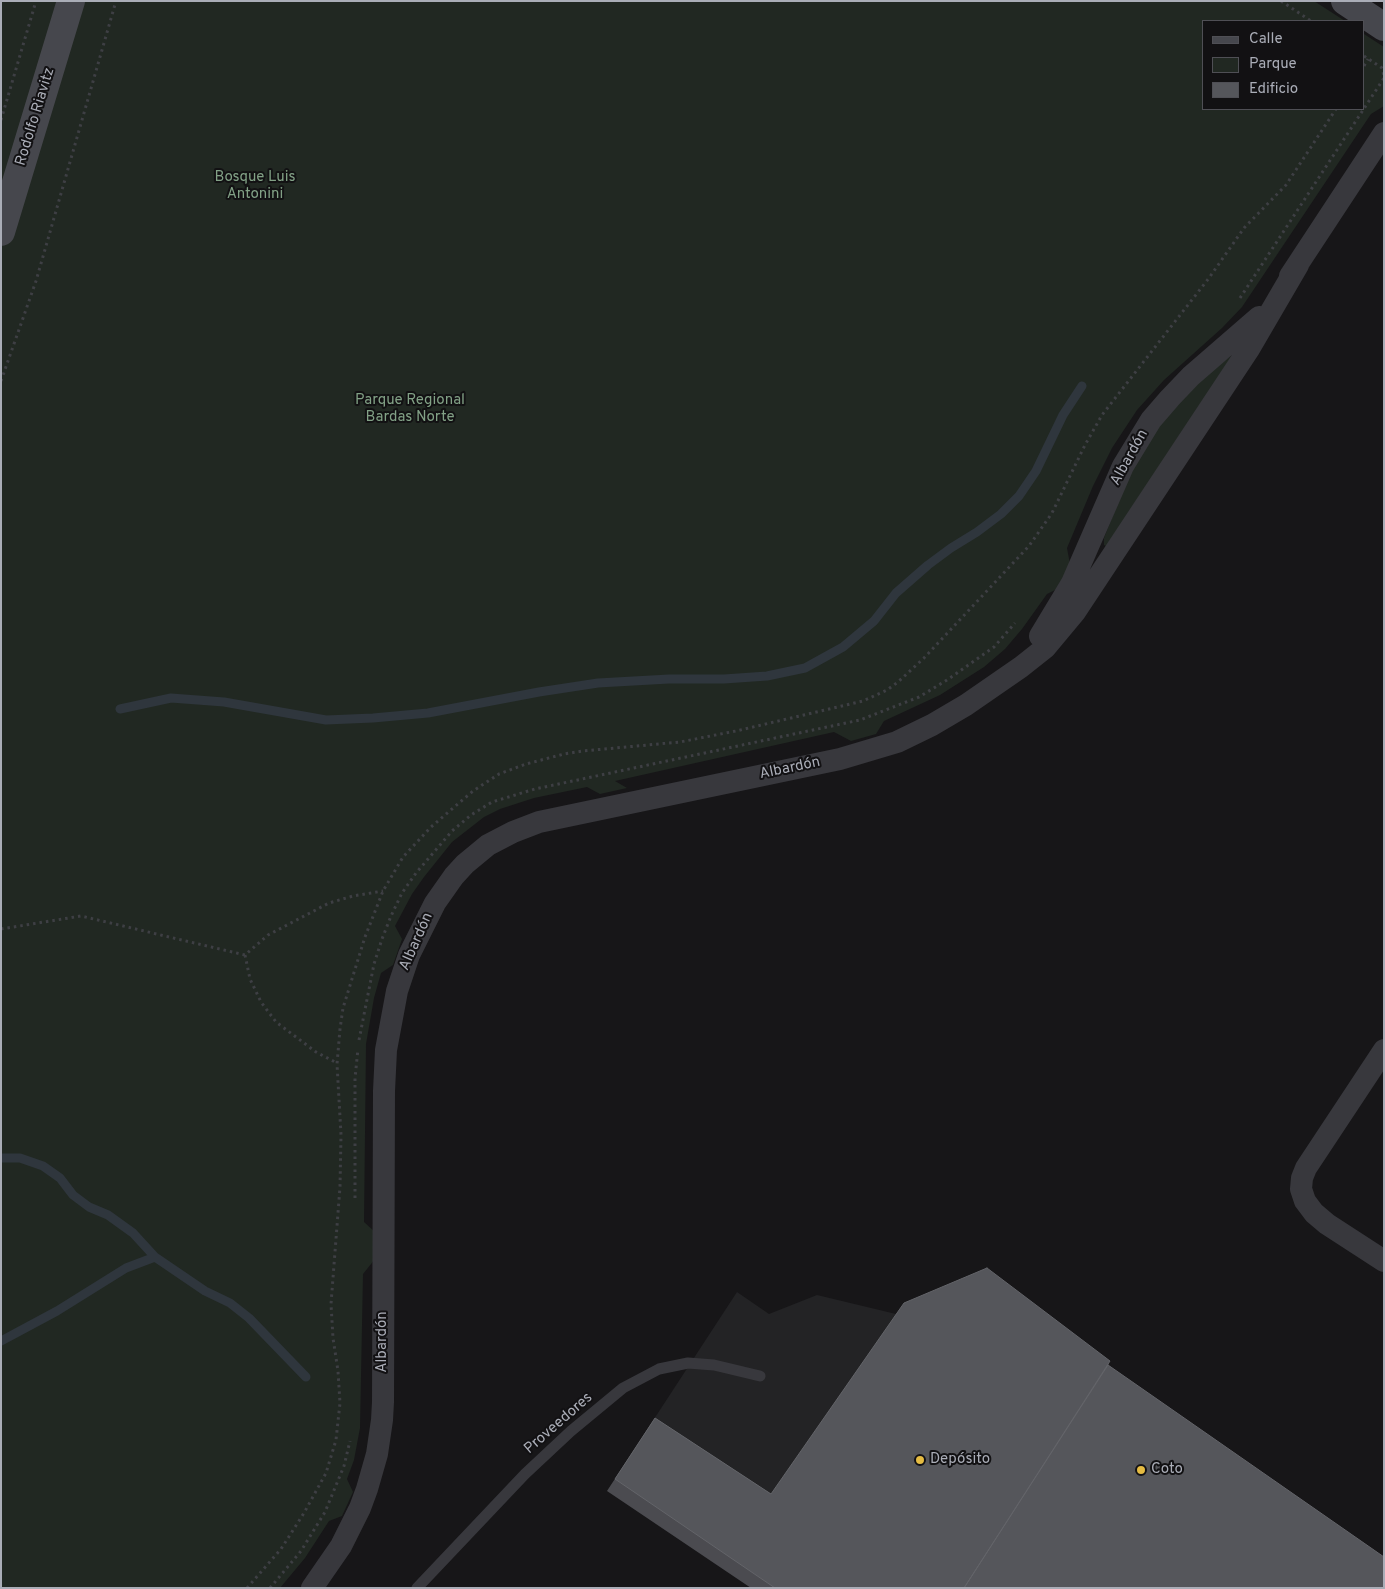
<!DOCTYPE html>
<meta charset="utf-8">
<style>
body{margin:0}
#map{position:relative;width:1385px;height:1589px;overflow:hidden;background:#171618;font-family:Overpass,sans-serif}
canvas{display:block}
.frame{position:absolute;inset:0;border:2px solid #aaadb7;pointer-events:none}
.legend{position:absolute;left:1202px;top:20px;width:162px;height:90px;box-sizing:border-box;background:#121113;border:1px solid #4f4f55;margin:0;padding:6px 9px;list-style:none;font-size:15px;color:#aaadb7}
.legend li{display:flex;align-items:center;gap:10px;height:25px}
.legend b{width:25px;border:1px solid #4f4f55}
</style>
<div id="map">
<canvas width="1385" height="1589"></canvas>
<div class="frame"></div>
<ul class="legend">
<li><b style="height:6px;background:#46474d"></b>Calle</li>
<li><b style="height:14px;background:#212822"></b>Parque</li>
<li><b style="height:14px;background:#55565b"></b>Edificio</li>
</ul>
</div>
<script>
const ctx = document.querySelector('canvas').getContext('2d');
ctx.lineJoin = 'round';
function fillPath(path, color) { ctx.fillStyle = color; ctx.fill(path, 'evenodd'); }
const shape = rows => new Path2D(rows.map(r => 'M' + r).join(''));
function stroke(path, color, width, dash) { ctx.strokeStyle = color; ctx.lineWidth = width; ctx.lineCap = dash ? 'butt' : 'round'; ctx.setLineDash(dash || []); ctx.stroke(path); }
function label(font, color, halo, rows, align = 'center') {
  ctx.font = font + ' Overpass,sans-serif'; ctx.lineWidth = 4; ctx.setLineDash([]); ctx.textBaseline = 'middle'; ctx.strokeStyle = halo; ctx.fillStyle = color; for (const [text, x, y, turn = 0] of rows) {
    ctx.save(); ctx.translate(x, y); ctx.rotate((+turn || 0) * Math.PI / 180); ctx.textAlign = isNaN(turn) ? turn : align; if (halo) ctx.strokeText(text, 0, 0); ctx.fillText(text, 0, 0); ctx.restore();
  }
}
const built = shape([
 [980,1280,1384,1568,607,1491,737,1292,769,1314,817,1295,896,1314]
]);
const green = shape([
 [1,1,1314,1,1345,21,1204,21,1204,109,1364,109,1364,34,1384,47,1384,106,1371,114,1242,307,1222,328,1164,380,1137,410,1112,448,1093,486,1067,548,1070,564,1059,588,1047,594,1022,629,1005,649,984,667,940,695,884,721,876,734,851,741,834,732,615,781,627,788,600,794,587,787,534,798,500,809,484,817,452,842,424,877,412,894,395,926,402,939,393,965,381,973,374,998,366,1044,364,1222,375,1232,375,1259,363,1274,360,1428,354,1460,347,1479,353,1492,342,1516,329,1521,305,1558,280,1588,1,1588],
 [1238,351,1108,547,1104,545,1104,538,1132,468,1164,417,1207,373]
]);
const stream = shape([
 [120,709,171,698,224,702,326,720,373,718,428,713,539,692,598,683,669,679,724,679,767,676,805,668,843,647,874,621,896,593,928,565,951,548,977,532,1001,514,1019,496,1036,471,1063,415,1082,386],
 [1,1158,20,1158,43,1166,60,1178,73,1195,89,1207,108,1215,133,1233,155,1257,205,1291,230,1303,249,1318,306,1377],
 [1,1341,57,1311,126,1268,155,1257]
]);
const path = shape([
 [1281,1,1311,21],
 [1364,56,1382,68,1384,76],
 [1364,66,1368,59],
 [1,120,36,1],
 [1240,298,1384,78],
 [1,381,36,281,116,1],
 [1,929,81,916,245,955,268,935,329,903,353,896,383,891],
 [245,955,250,979,261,1002,276,1022,316,1052,337,1063],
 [359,1040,374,964,382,939,391,916,402,893,416,873,452,831,471,815,492,802,535,789,860,720,919,697,947,680,994,647,1015,623],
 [355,1198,355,1078,358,1049],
 [247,1588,281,1549,304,1513,326,1473,336,1440,340,1403,338,1371,333,1338,331,1304,340,1187,341,1135,337,1064,340,1029,343,1008,365,937,383,891,403,857,431,827,473,791,499,774,526,764,564,754,583,751,680,742,736,731,863,701,887,690,898,682,924,658,1029,546,1052,513,1085,445,1102,415,1209,278,1244,228,1286,185,1336,109],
 [270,1588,301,1551,325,1512,344,1466,350,1441]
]);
const service = shape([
 [417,1588,525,1474,571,1431,623,1388,659,1369,688,1363,714,1365,760,1376]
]);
const minor = shape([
 [1290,276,1384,133],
 [1040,636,1072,583,1123,466,1151,420,1170,398,1191,376,1259,317],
 [1384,1050,1306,1168,1302,1178,1301,1189,1305,1201,1314,1213,1327,1224,1384,1261],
 [312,1588,341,1546,360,1508,367,1489,377,1454,382,1420,383,1402,384,1091,386,1050,397,991,409,955,435,903,454,876,465,864,488,845,513,832,539,822,840,759,897,742,932,725,966,705,1021,667,1045,648,1075,612,1249,349,1298,265]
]);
const secondary = shape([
 [1345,1,1384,27],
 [1,232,71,1]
]);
const wall = shape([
 [1108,1365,1384,1588,751,1588,607,1491,655,1418,771,1494]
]);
const building = shape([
 [987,1268,1110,1361,964,1588,775,1588,615,1479,655,1418,771,1494,904,1303,987,1268],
 [1108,1365,1384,1557,1384,1588,964,1588,1108,1365]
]);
const markers = [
 [920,1460,5,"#e5bb42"],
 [1141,1470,5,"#e5bb42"]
];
const streetNames = [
 ["Rodolfo Riavitz",36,117,-73],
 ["Albardón",1130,458,-61],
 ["Albardón",790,769,-12],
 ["Albardón",417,942,-66],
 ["Albardón",383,1342,-90],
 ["Proveedores",559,1424,-41]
];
const parkNames = [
 ["Bosque Luis",255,178],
 ["Antonini",255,195],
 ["Parque Regional",410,401],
 ["Bardas Norte",410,418]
];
const poiNames = [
 ["Depósito",930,1460],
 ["Coto",1151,1470]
];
fillPath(built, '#232325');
fillPath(green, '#212822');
stroke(stream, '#2f363d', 9);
stroke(path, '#3e3f44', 3, [2.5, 4]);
stroke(service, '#38383d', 11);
stroke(minor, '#38383d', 22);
stroke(secondary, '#46474d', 28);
fillPath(wall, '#4b4b50');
fillPath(building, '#55565b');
stroke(building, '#636469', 1);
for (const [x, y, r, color] of markers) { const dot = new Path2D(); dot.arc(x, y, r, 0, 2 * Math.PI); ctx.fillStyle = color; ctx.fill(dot); stroke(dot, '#121113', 2); }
label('15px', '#aaadb7', '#121113', streetNames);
label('15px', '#82a186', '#121113', parkNames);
label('15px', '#aaadb7', '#121113', poiNames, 'left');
</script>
